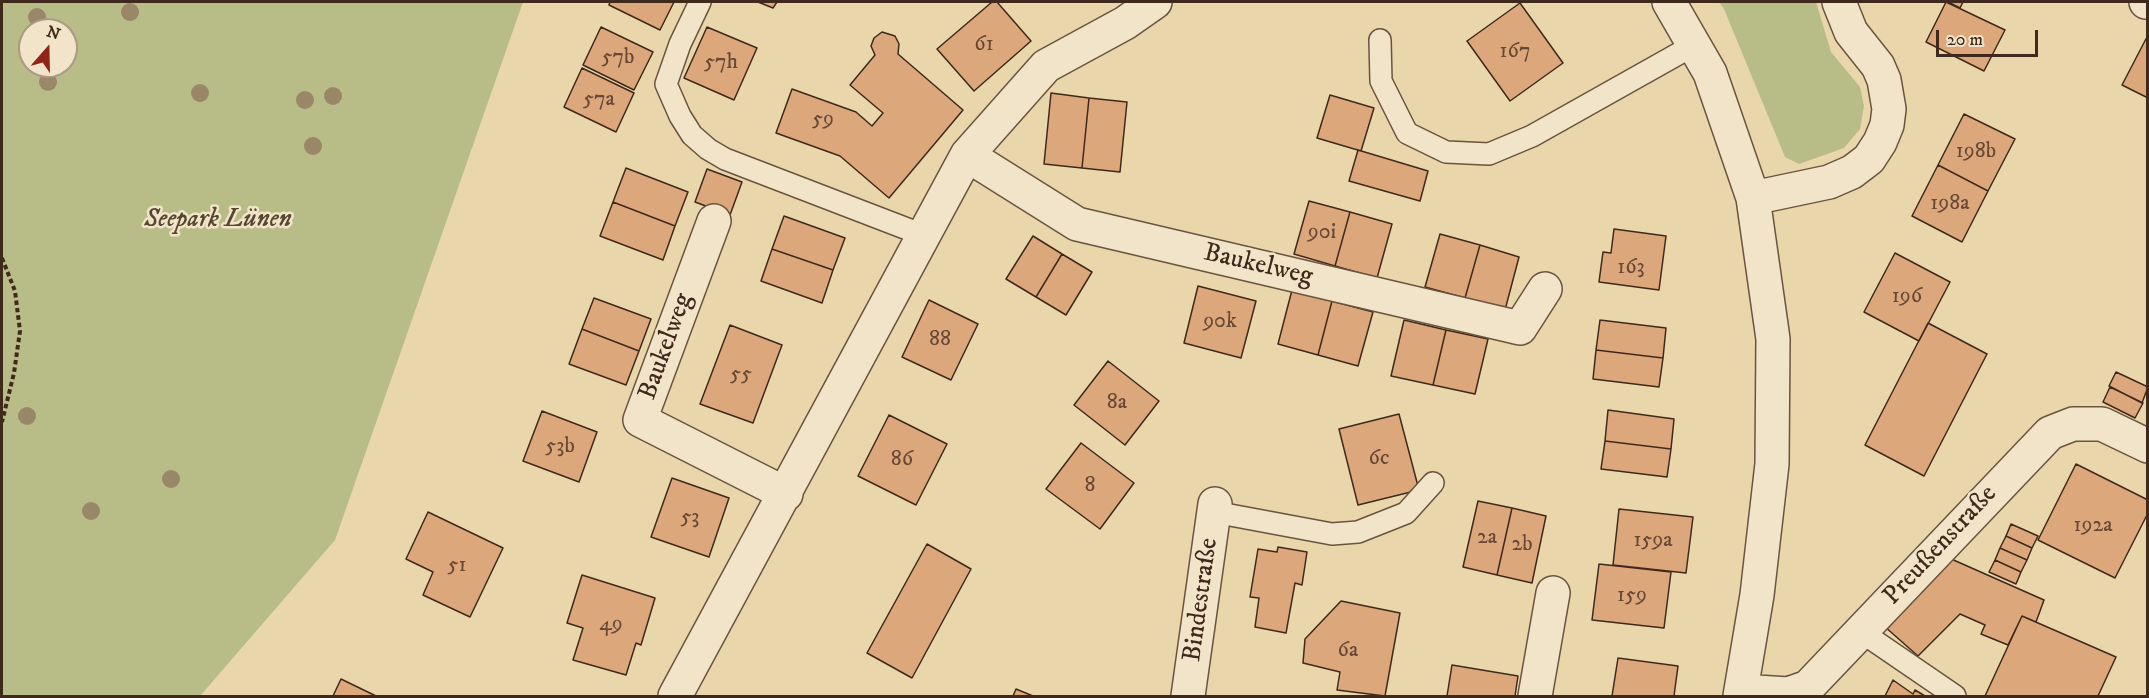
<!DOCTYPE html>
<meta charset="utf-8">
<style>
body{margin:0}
#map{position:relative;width:2149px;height:698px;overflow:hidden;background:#e9d6ab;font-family:"IM FELL DW Pica",serif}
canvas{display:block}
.frame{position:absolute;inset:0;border:3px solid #3f291c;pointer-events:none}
.north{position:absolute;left:18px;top:18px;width:60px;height:60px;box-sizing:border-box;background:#f1e4c8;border:2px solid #aa9983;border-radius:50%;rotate:20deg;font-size:16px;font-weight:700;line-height:24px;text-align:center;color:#3f291c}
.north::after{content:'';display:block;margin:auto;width:21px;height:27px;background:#8f2418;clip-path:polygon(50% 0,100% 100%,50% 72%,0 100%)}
.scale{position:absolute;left:1936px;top:30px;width:102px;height:27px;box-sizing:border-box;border:3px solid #3f291c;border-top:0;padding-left:8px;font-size:18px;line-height:21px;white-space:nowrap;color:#3f291c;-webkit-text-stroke:4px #f1e4c8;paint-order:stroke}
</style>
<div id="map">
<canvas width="2149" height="698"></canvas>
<div class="frame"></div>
<div class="north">N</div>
<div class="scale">20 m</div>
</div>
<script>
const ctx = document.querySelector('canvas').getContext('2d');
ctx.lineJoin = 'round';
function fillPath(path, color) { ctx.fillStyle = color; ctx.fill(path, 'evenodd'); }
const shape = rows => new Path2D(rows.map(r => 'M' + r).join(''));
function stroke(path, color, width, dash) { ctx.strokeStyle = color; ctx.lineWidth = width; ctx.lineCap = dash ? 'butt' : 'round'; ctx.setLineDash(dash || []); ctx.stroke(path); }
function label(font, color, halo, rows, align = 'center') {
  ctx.font = font + ' "IM FELL DW Pica",serif'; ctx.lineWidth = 5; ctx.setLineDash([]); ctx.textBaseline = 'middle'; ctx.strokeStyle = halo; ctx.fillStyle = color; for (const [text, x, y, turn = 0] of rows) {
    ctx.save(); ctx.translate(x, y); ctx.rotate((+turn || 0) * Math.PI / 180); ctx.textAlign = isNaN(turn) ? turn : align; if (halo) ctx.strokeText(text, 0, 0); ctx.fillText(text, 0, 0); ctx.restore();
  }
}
const green = shape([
 [2,2,523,2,335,540,200,696,2,696],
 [30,30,66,30,66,66,30,66],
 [1719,2,1816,2,1831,52,1860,87,1864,106,1860,129,1844,148,1799,164,1785,157,1724,9]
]);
const building = shape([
 [610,2,674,2,660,30,609,5,610,2],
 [758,2,777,2,773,8,758,2],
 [992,2,997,2,1031,41,974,91,937,49,992,2],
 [1946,2,2005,30,1984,71,1926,42,1946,2],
 [1948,2,1963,2,1960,8,1948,2],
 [1520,3,1563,63,1510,101,1467,41,1520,3],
 [601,27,653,52,634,90,583,65,601,27],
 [707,27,757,48,734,100,684,78,707,27],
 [882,32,895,36,899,44,898,54,963,110,889,198,840,156,776,133,792,89,856,112,872,126,883,113,850,85,875,55,871,46,874,38,882,32],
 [2148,35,2148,98,2122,85,2148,35],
 [582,68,634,93,616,132,564,107,582,68],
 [1051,93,1089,98,1082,168,1044,164,1051,93],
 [1330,95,1374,108,1361,151,1317,138,1330,95],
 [1089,98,1127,102,1120,172,1082,168,1089,98],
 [1964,114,2015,139,1988,191,1938,165,1964,114],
 [1358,150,1428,171,1420,201,1349,181,1358,150],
 [1938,165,1988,191,1962,242,1912,216,1938,165],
 [626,168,688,192,675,226,613,202,626,168],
 [707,169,742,182,730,215,695,202,707,169],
 [1309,201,1350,212,1335,266,1294,254,1309,201],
 [613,202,675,226,663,260,600,236,613,202],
 [1350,212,1392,224,1377,278,1335,266,1350,212],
 [784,216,845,238,833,270,772,249,784,216],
 [1614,229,1666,236,1659,290,1599,282,1603,252,1611,253,1614,229],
 [1440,234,1480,245,1465,298,1425,287,1440,234],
 [1033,236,1062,254,1036,297,1006,279,1033,236],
 [1480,245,1519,257,1505,310,1465,298,1480,245],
 [772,249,833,270,822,303,761,281,772,249],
 [1895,253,1950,282,1919,341,1864,312,1895,253],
 [1062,254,1092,272,1066,315,1036,297,1062,254],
 [1198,286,1256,301,1241,358,1184,343,1198,286],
 [1292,290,1332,301,1318,355,1278,344,1292,290],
 [594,298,651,319,639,351,582,329,594,298],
 [929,300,978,324,951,380,902,357,929,300],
 [1332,301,1373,312,1358,366,1318,355,1332,301],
 [1404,320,1446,330,1433,385,1391,376,1404,320],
 [1600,320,1666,328,1663,358,1596,350,1600,320],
 [1928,323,1987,354,1924,476,1865,445,1928,323],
 [730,325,782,345,753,423,700,404,730,325],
 [582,329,639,351,626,385,569,364,582,329],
 [1446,330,1488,339,1475,394,1433,385,1446,330],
 [1596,350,1663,358,1659,387,1593,379,1596,350],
 [1108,361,1159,401,1125,445,1074,405,1108,361],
 [2116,372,2148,387,2142,403,2109,386,2116,372],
 [2110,387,2143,403,2135,418,2103,402,2110,387],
 [1608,410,1674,419,1671,449,1605,441,1608,410],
 [542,411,597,432,579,482,523,461,542,411],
 [1399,414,1419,490,1358,505,1339,429,1399,414],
 [889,415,947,444,916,505,858,476,889,415],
 [1605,441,1671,449,1667,477,1601,469,1605,441],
 [1081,443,1134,483,1100,529,1046,489,1081,443],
 [2076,464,2148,500,2148,513,2115,578,2038,540,2076,464],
 [672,478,729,498,709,557,651,537,672,478],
 [1478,501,1512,508,1497,575,1463,567,1478,501],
 [1512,508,1546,516,1532,583,1497,575,1512,508],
 [1619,509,1693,517,1686,573,1613,565,1619,509],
 [428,512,503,548,470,617,423,595,433,572,406,559,428,512],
 [2011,524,2038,536,2032,548,2006,536,2011,524],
 [2006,536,2032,548,2027,560,2000,548,2006,536],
 [927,544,971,569,912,678,867,653,927,544],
 [1278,547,1307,552,1302,585,1295,583,1286,633,1255,627,1259,598,1250,597,1258,549,1277,552,1278,547],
 [2000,548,2027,560,2021,572,1995,560,2000,548],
 [1949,558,2044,600,2036,622,2022,616,2008,645,1981,634,1985,625,1960,614,1918,656,1884,626,1949,558],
 [1995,560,2021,572,2016,584,1989,572,1995,560],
 [1599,564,1671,572,1664,628,1592,620,1599,564],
 [582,575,655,598,641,645,636,643,626,675,573,660,583,628,567,623,582,575],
 [1341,601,1400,613,1385,696,1337,690,1340,672,1303,663,1305,639,1341,601],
 [2022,616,2116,657,2098,696,1985,696,2022,616],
 [1618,658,1678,666,1674,696,1612,696,1618,658],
 [1452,665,1518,676,1515,696,1447,696,1452,665],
 [341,679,376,696,333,696,341,679],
 [1893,680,1913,694,1915,690,1925,696,1885,696,1893,680],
 [1016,689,1033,696,1013,696,1016,689]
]);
const path = shape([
 [2,258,15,291,20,331,14,373,2,422]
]);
const service = shape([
 [700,2,680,44,666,84,680,116,692,135,708,149,725,159,923,235],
 [1380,40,1381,81,1407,133,1446,152,1489,154,1532,136,1694,45],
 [1214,512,1332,534,1358,532,1406,513,1433,483],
 [1860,631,1955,696]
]);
const minor = shape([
 [1669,2,1710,73,1753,198,1773,339,1772,464,1757,595,1740,696],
 [2146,2,2148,2],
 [967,155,1077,224,1520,328,1545,289],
 [1753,198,1829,182,1852,172,1869,159,1880,142,1887,125,1889,109,1884,80,1878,66,1851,32,1839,2],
 [714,221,640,420,786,494],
 [1741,691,1788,694,1808,687,2050,433,2073,424,2102,424,2148,446],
 [675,696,967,155,1046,66,1125,23,1155,2],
 [1188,696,1215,504],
 [1535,696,1553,593]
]);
const trees = [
 [130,12],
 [37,17],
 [48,82],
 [200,93],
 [333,96],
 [305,100],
 [313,146],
 [27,416],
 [171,479],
 [91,511]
];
const numberNames = [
 ["61",984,45],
 ["167",1515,52],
 ["57b",618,58],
 ["57h",721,63],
 ["57a",599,100],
 ["59",823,120],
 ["198b",1976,152],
 ["198a",1950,204],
 ["90i",1322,233],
 ["163",1631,268],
 ["196",1907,297],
 ["90k",1220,322],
 ["88",940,340],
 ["55",741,375],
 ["8a",1117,403],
 ["53b",560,447],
 ["6c",1379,459],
 ["86",902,460],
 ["8",1090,486],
 ["53",690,518],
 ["192a",2093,526],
 ["2a",1487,538],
 ["159a",1653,541],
 ["2b",1522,545],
 ["51",457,566],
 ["159",1632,596],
 ["49",611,625],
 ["6a",1348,651]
];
const parkNames = [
 ["Seepark Lünen",218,221]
];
const streetNames = [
 ["Baukelweg",1258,266,13],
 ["Baukelweg",667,347,-70],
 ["Preußenstraße",1941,546,-47],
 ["Bindestraße",1202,600,-82]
];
fillPath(green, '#b8bd88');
fillPath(building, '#dda77c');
stroke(building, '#3f291c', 1.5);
stroke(service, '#6a5440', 24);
stroke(minor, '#6a5440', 36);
stroke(path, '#3f291c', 4, [4.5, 3]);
stroke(service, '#f1e4c8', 21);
stroke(minor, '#f1e4c8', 33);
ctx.fillStyle = '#998768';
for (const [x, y] of trees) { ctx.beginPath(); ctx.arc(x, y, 9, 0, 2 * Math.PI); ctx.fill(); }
label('22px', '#664834', null, numberNames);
label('italic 26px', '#574732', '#f1e4c8', parkNames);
label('26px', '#3f291c', '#f1e4c8', streetNames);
</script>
